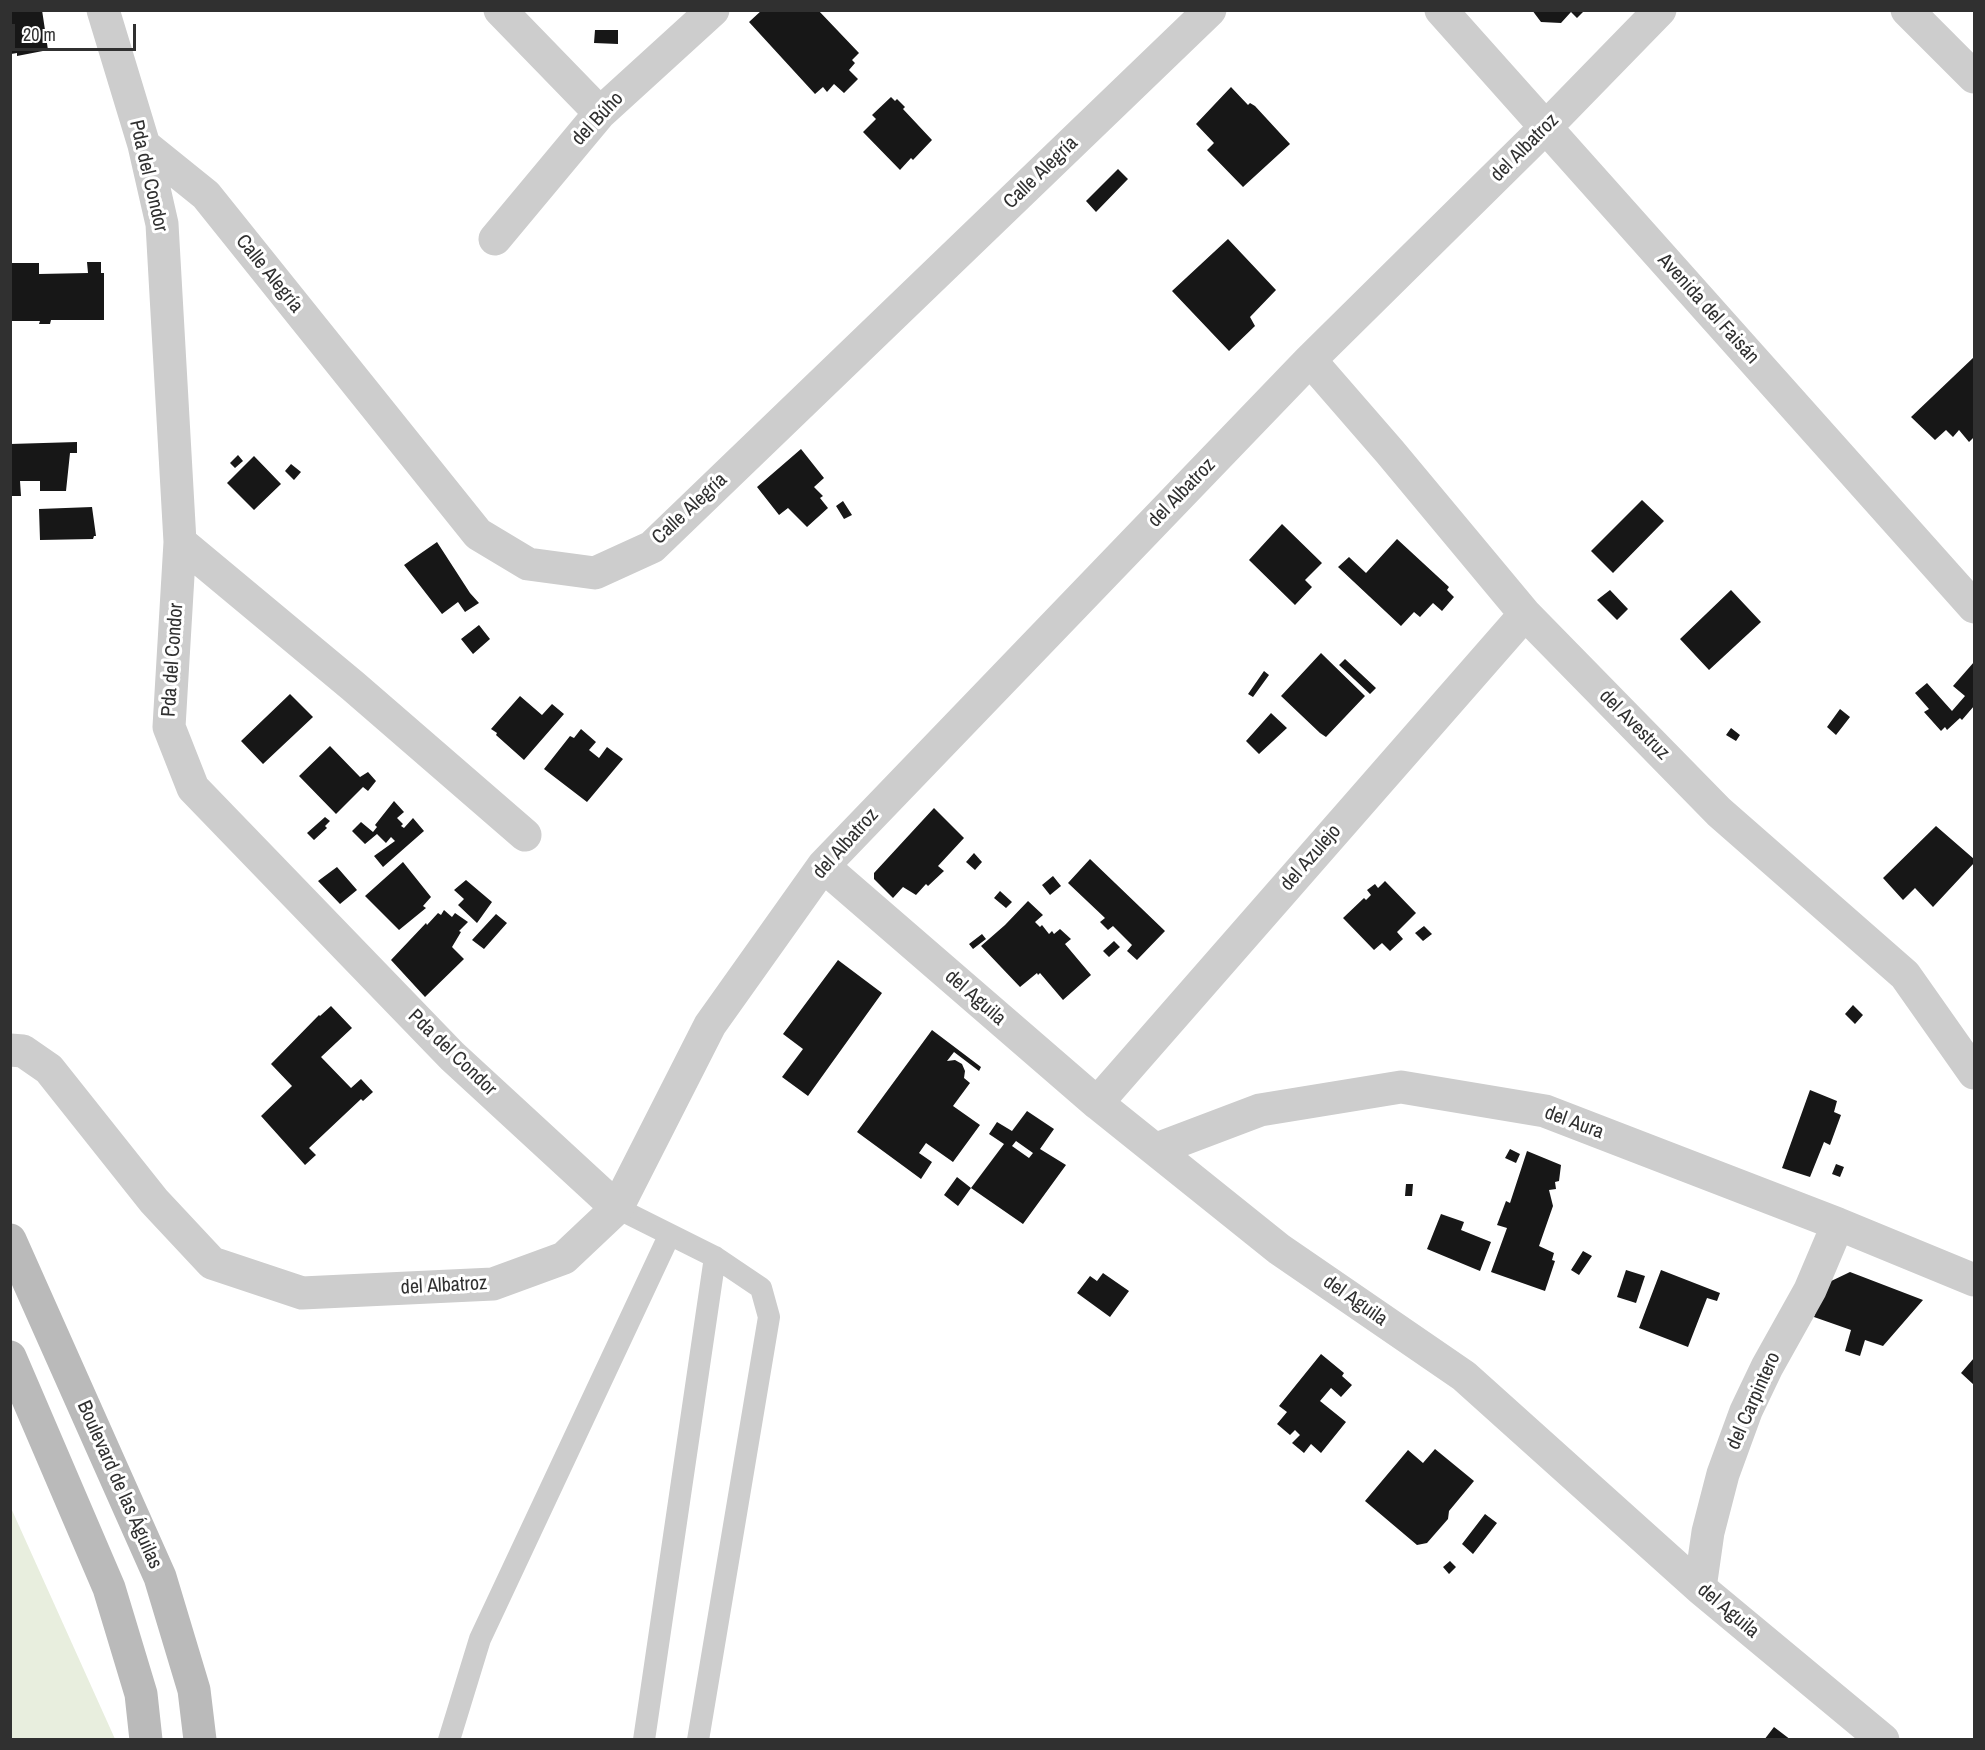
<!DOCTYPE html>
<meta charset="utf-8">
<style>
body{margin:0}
#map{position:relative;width:1985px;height:1750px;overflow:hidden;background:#fff;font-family:"Archivo Narrow",sans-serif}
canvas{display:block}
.frame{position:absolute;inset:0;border:12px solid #303030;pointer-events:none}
.scale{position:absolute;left:12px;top:24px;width:124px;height:27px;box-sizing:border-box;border:3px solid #303030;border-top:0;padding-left:8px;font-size:18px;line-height:21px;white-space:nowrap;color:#303030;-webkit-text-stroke:4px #fff;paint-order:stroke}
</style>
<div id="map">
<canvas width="1985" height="1750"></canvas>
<div class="frame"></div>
<div class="scale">20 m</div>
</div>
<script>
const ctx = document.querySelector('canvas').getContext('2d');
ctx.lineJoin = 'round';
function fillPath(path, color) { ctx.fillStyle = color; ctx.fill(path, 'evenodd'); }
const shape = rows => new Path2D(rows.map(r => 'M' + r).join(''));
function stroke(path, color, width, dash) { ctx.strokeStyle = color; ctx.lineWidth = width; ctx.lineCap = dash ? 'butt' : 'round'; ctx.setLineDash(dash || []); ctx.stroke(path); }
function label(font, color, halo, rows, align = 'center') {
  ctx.font = font + ' "Archivo Narrow",sans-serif'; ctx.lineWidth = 6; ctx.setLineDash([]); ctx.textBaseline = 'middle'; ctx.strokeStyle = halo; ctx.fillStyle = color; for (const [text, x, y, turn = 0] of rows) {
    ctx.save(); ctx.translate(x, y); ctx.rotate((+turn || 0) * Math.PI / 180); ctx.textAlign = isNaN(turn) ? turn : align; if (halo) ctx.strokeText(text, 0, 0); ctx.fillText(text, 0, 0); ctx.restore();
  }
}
const green = shape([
 [11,1508,115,1739,11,1739]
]);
const building = shape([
 [10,10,42,10,48,50,17,56,17,53,11,54],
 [762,10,818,10,859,53,852,60,855,63,849,70,858,79,844,93,834,84,827,92,823,87,815,94,749,22],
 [1532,10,1585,10,1577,18,1571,12,1561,23,1541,22],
 [595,30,618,30,618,44,594,43],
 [1231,87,1248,105,1250,103,1255,106,1290,144,1243,187,1207,150,1214,143,1196,124],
 [891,97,895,101,897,99,905,107,903,109,932,140,913,160,911,158,900,170,863,132,876,119,872,115],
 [1118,169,1128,179,1096,212,1086,201],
 [1228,239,1276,290,1250,317,1255,326,1229,351,1172,291],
 [87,262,101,262,101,273,104,273,104,320,51,320,50,324,39,324,40,321,10,321,10,263,39,263,39,274,88,273],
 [1974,357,1974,437,1969,442,1959,430,1953,437,1946,430,1935,440,1911,417],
 [77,442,77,453,70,453,66,491,40,491,40,481,20,481,21,496,10,496,10,444],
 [801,449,824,478,814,487,823,496,820,498,828,508,807,527,788,508,779,515,757,487],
 [238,455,243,461,235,468,230,463],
 [254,456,281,484,254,510,227,483],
 [291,464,301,472,294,480,285,471],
 [1642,500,1664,521,1613,573,1591,551],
 [843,501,852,515,844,519,836,506],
 [92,507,96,536,94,536,93,539,40,540,39,509],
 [1282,524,1322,563,1305,580,1312,587,1295,605,1249,560],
 [1397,539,1449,587,1447,590,1454,597,1442,611,1433,603,1420,617,1414,612,1401,626,1338,567,1349,557,1366,573],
 [437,542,470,593,479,603,465,612,458,602,442,614,404,565],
 [1610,590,1628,609,1617,620,1597,600],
 [1731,590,1761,622,1709,670,1680,639],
 [479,625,490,639,473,654,461,639],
 [1321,653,1365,696,1326,737,1320,733,1281,696],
 [1345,659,1376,688,1370,694,1339,665],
 [1974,662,1974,706,1962,720,1960,718,1947,730,1945,727,1941,731,1924,712,1929,709,1915,693,1927,683,1952,711,1965,696,1953,686],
 [1264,671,1269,675,1253,697,1248,694],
 [290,694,313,717,263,764,241,741],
 [520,696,542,715,552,704,564,714,524,760,496,735,497,733,491,729],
 [1840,709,1850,717,1836,735,1827,727],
 [1271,713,1287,728,1259,754,1246,741],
 [1731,728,1740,735,1736,741,1726,735],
 [581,729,596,742,589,750,599,758,607,747,623,759,587,802,544,769,570,736,574,738],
 [330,746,360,777,368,772,376,781,368,791,363,787,336,814,299,776],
 [394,801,404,812,397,818,403,824,401,826,404,828,413,818,424,831,383,867,374,856,395,841,391,837,386,843,377,834,365,844,352,831,361,822,373,832,377,827,375,825],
 [934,808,964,838,938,866,944,871,928,886,926,884,916,895,903,887,893,898,874,879,874,873],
 [325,817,330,821,325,826,327,828,314,840,307,833],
 [1936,826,1974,859,1974,863,1933,907,1915,888,1903,900,1883,878],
 [974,853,982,862,975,870,966,862],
 [1090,859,1165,931,1137,960,1127,951,1132,945,1113,926,1108,930,1100,922,1105,918,1068,883],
 [403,862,431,897,423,906,426,908,399,930,365,896],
 [337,867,357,890,340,904,318,881],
 [1053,876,1061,886,1050,895,1042,885],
 [466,880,492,902,477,923,458,905,464,899,454,890],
 [1385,881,1416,913,1397,932,1403,939,1390,951,1382,943,1374,950,1343,918,1364,898,1366,900,1371,895,1367,890,1375,884,1378,888],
 [1000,891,1012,902,1006,908,994,898],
 [1028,901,1043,915,1035,922,1040,927,1042,925,1049,934,1052,931,1054,934,1060,929,1071,939,1065,944,1091,975,1063,1000,1040,973,1038,975,1037,973,1020,987,981,946,1005,925],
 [444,910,452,917,455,913,468,922,459,931,461,932,452,947,464,959,425,997,391,960,426,923,427,925,438,913,441,915],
 [496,914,507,923,484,949,472,940],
 [1424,926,1432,934,1423,941,1415,933],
 [982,934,986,939,973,949,969,944],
 [1114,941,1120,947,1109,957,1103,951],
 [838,960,882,993,808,1096,782,1077,803,1049,783,1034],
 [1853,1005,1863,1015,1855,1024,1845,1014],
 [331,1006,352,1028,321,1057,351,1088,361,1079,373,1092,363,1101,361,1099,309,1148,316,1155,305,1165,261,1116,292,1086,271,1064,319,1015,320,1016],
 [932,1030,981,1067,979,1071,954,1052,947,1061,955,1060,962,1064,965,1071,964,1078,970,1083,953,1106,980,1125,953,1162,926,1143,919,1153,932,1162,921,1179,857,1132],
 [1810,1090,1837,1101,1834,1112,1841,1115,1830,1145,1824,1142,1810,1177,1782,1168],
 [1027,1111,1054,1129,1040,1149,1066,1165,1023,1224,971,1188,1004,1144,989,1134,997,1122,1012,1131],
 [1016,1141,1033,1153,1029,1158,1012,1146],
 [1510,1149,1520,1154,1516,1163,1505,1158],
 [1527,1151,1561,1165,1559,1181,1555,1182,1556,1189,1549,1190,1553,1206,1539,1246,1554,1253,1552,1260,1555,1261,1545,1291,1491,1272,1507,1228,1497,1225,1506,1201,1510,1203],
 [1836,1164,1844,1167,1840,1177,1832,1174],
 [957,1177,971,1188,958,1206,944,1195],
 [1406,1184,1413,1184,1412,1196,1405,1196],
 [1441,1214,1464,1222,1461,1230,1491,1242,1480,1271,1427,1249],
 [1583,1251,1592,1256,1579,1275,1571,1270],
 [1626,1270,1645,1276,1636,1303,1617,1297],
 [1661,1270,1720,1293,1717,1301,1707,1298,1688,1347,1639,1328],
 [1850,1272,1923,1300,1883,1346,1865,1340,1860,1356,1845,1351,1851,1330,1814,1317,1825,1284],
 [1103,1273,1129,1291,1110,1317,1077,1293,1090,1276,1097,1281],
 [1321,1354,1344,1373,1342,1376,1352,1385,1341,1397,1331,1388,1320,1401,1346,1422,1321,1453,1311,1444,1304,1453,1292,1443,1300,1435,1295,1430,1290,1435,1277,1424,1287,1412,1279,1406],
 [1974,1358,1974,1385,1961,1373],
 [1435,1449,1474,1481,1449,1511,1448,1519,1427,1543,1417,1545,1365,1501,1408,1450,1423,1463],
 [1485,1514,1497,1523,1473,1554,1462,1544],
 [1450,1561,1456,1567,1449,1574,1443,1567],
 [1774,1727,1791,1740,1764,1740]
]);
const service = shape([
 [617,1208,715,1257,761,1288,769,1317,698,1740],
 [449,1740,480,1639,669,1236],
 [644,1740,715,1257]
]);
const minor = shape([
 [103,10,144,145,162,224,180,542,169,727,193,788,452,1056,617,1208],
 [500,10,600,113],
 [1441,10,1974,607],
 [1907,10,1974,77],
 [144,145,206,195,478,534,528,564,595,573,652,547,1210,10],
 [495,239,600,113,713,10],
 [1310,360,1390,452,1525,614,1719,812,1905,975,1974,1073],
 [180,542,353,686,525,835],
 [823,866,1097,1103,1279,1249,1464,1376,1700,1588,1883,1740],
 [10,1050,23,1051,49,1069,154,1201,212,1263,302,1293,493,1284,564,1258,617,1208,710,1025,823,866,1310,360,1546,127,1660,10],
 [1097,1103,1525,614],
 [1157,1149,1260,1110,1401,1087,1545,1111,1838,1224,1974,1280],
 [1700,1588,1708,1532,1723,1474,1746,1411,1767,1367,1810,1290,1838,1224]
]);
const secondary = shape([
 [10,1240,160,1577,194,1690,200,1740],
 [10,1357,109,1588,141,1694,146,1740]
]);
const streetNames = [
 ["del Búho",598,119,-47],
 ["del Albatroz",1525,148,-45],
 ["Calle Alegría",1041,173,-44],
 ["Pda del Condor",148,176,77],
 ["Calle Alegría",269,274,51],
 ["Avenida del Faisán",1708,309,48],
 ["del Albatroz",1182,493,-46],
 ["Calle Alegría",690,509,-43],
 ["Pda del Condor",173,660,-86],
 ["del Avestruz",1634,725,45],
 ["del Albatroz",846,844,-48],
 ["del Azulejo",1311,858,-49],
 ["del Aguila",975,998,41],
 ["Pda del Condor",452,1053,44],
 ["del Aura",1574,1123,20],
 ["del Albatroz",444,1286,-3],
 ["del Aguila",1355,1301,35],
 ["del Carpintero",1754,1401,-66],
 ["Boulevard de las Águilas",119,1485,66],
 ["del Aguila",1728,1611,40]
];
fillPath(green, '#e8eede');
fillPath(building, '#171717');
stroke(service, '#cdcdcd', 22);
stroke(minor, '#cdcdcd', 33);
stroke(secondary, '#bababa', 33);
label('20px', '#303030', '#fff', streetNames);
</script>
